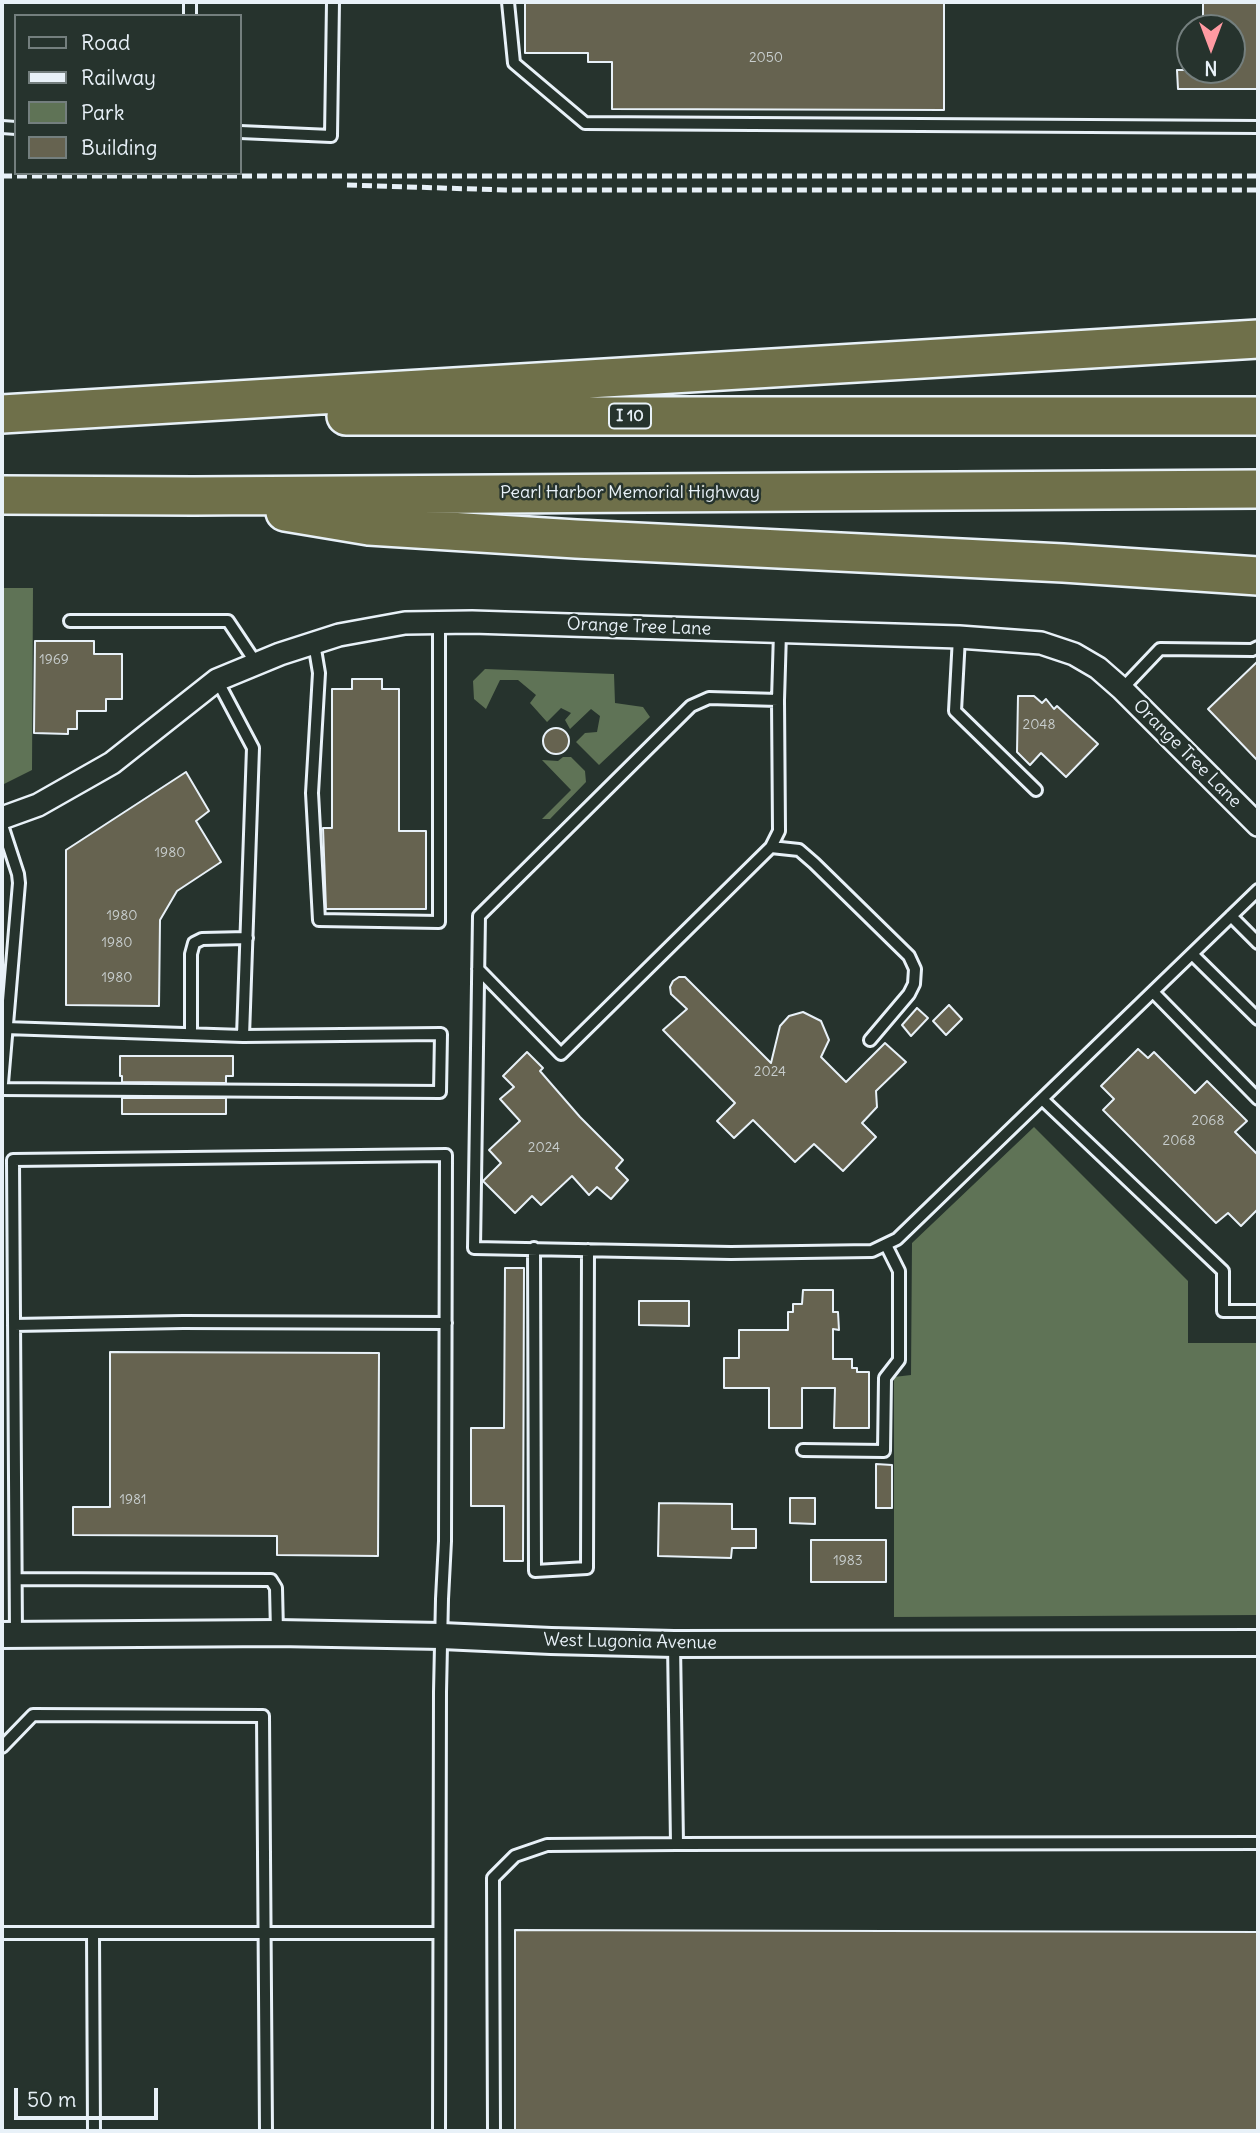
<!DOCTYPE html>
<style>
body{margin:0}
#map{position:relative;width:1260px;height:2133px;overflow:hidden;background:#26332d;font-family:Delius,sans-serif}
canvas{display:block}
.frame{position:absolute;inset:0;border:4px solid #e8f1f8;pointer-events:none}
.legend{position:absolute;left:14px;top:14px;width:228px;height:161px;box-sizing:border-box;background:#26332d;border:2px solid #747f7e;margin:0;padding:9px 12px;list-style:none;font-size:21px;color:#e8f1f8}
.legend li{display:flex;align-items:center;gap:14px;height:35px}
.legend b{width:35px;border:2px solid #747f7e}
.north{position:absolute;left:1176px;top:14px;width:70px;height:70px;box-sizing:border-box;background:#26332d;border:2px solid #747f7e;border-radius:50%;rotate:180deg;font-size:19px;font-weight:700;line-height:28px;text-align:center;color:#e8f1f8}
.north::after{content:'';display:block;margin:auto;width:24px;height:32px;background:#ff9aa2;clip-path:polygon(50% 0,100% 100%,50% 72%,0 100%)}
.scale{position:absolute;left:14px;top:2088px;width:144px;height:32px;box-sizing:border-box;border:4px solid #e8f1f8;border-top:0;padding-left:9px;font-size:21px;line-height:24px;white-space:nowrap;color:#e8f1f8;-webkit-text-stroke:5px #26332d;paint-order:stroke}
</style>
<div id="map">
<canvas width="1260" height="2133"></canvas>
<div class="frame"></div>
<ul class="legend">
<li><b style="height:9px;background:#26332d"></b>Road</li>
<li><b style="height:9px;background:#e8f1f8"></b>Railway</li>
<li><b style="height:19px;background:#5f7356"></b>Park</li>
<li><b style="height:19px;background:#666350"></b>Building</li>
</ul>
<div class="north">N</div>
<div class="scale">50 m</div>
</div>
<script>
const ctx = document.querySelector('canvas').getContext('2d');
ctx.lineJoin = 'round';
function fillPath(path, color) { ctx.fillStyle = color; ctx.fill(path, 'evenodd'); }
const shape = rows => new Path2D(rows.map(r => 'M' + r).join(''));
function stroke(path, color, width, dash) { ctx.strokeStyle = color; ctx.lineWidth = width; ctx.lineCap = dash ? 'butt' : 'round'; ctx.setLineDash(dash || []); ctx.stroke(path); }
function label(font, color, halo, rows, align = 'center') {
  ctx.font = font + ' Delius,sans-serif'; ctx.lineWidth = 5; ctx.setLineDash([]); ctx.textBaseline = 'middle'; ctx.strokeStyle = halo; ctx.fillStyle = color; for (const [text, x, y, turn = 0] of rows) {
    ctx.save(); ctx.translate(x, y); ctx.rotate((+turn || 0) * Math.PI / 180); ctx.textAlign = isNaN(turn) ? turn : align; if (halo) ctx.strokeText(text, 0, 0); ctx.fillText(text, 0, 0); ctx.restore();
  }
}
const green = shape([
 [2,588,33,588,32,770,2,785],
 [485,669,614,674,615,703,643,707,650,717,599,765,576,742,585,733,597,732,600,716,591,709,570,729,565,720,571,713,561,708,547,722,530,703,536,695,518,680,500,680,486,709,474,699,473,681],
 [571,757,585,771,586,782,550,819,542,819,571,790,542,760,558,761,563,757],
 [1034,1127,1188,1281,1188,1343,1258,1343,1258,1615,894,1617,894,1377,911,1375,912,1243]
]);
const building = shape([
 [525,2,944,2,944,110,612,109,612,62,588,62,588,53,525,53,525,2],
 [1203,2,1258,2,1258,89,1178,89,1177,70,1232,70,1232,28,1203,28,1203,2],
 [35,641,94,641,94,654,122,654,122,699,106,699,106,711,77,711,77,729,68,729,68,734,34,733,35,641],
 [1258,661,1258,761,1208,709,1258,661],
 [352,679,382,679,382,689,399,689,399,831,426,831,426,909,326,909,323,828,332,828,332,689,352,689,352,679],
 [1018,696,1034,696,1042,703,1046,699,1054,709,1057,706,1098,744,1066,777,1041,753,1030,765,1017,752,1018,696],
 '543 741a13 13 0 1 1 26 0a13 13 0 1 1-26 0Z',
 [186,772,209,811,196,821,221,862,177,891,160,920,159,1006,66,1005,66,850,186,772],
 [679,977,685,977,771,1063,780,1026,789,1016,803,1012,821,1021,829,1040,821,1057,846,1082,885,1043,906,1062,876,1091,877,1107,862,1123,876,1137,843,1171,814,1144,795,1162,753,1120,734,1138,717,1121,735,1103,663,1030,687,1009,671,994,670,987,673,981,679,977],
 [949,1005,962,1019,946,1035,933,1021,949,1005],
 [917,1008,928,1018,911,1036,902,1025,917,1008],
 [1138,1049,1148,1058,1154,1052,1195,1093,1207,1081,1247,1121,1235,1132,1258,1155,1258,1209,1241,1226,1228,1213,1216,1223,1103,1110,1114,1099,1101,1086,1138,1049],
 [527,1052,543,1068,540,1071,580,1117,623,1160,616,1168,628,1180,611,1199,597,1187,589,1195,572,1176,541,1205,532,1196,515,1213,483,1181,501,1163,489,1150,520,1121,500,1099,514,1087,503,1076,527,1052],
 [120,1056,233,1056,233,1076,226,1076,226,1083,122,1082,122,1076,120,1076,120,1056],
 [122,1098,226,1098,226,1114,122,1114,122,1098],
 [505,1268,524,1268,523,1561,504,1561,504,1506,471,1506,471,1428,504,1428,505,1268],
 [803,1290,833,1290,833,1312,838,1312,839,1330,833,1329,833,1359,852,1359,852,1368,857,1368,857,1372,869,1372,869,1428,834,1428,835,1388,802,1388,802,1428,769,1428,769,1388,724,1388,724,1358,739,1358,739,1330,788,1330,788,1312,793,1312,793,1304,802,1304,803,1290],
 [639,1301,689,1301,689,1326,639,1325,639,1301],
 [110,1352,379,1353,378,1556,277,1555,277,1536,73,1535,73,1507,110,1507,110,1352],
 [876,1464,892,1465,892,1508,876,1508,876,1464],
 [790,1498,815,1498,815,1524,790,1523,790,1498],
 [659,1503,732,1504,732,1529,756,1529,756,1548,732,1548,731,1558,658,1556,659,1503],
 [811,1540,886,1540,886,1582,811,1582,811,1540],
 [515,1930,1258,1932,1258,2131,515,2131,515,1930]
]);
const service = shape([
 [508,2,514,63,585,123,1258,127],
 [190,16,190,2],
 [2,127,16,128],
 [240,132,331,136,333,2],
 [70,621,228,621,256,663],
 [959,637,955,711,1036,790],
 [314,643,319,673,312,793,319,920,439,922,439,622],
 [1122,689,1160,649,1252,650,1258,647],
 [778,700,709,698,691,706,479,916,474,1248,731,1253,872,1251,897,1239,1258,890],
 [2,825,18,874,19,883,2,1083],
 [771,847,799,850,814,863,909,956,915,969,914,984,909,994,870,1040],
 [1231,916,1258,943],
 [1192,954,1258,1019],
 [478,969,561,1054,771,847,779,831,778,700,780,632],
 [1153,992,1258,1099],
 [5,1028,243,1036],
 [191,1034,191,954,194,943,202,939,247,938],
 [2,1089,440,1092,441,1034,243,1036,253,748,217,680],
 [1042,1099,1223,1271,1223,1311,1258,1311],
 [534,1248,535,1571,587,1568,588,1250],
 [14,1325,183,1322,446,1323],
 [803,1450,884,1451,885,1378,899,1360,899,1271,886,1245],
 [16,1579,271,1580,276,1588,277,1632],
 [16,1635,13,1160,446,1155,445,1541,442,1599,440,1692,439,2131],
 [2,1747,33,1715,263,1716,266,2131],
 [677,1844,1258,1843],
 [2,1933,438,1933],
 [93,1933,94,2131],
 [494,2131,493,1878,515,1856,547,1845,677,1844,674,1644]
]);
const minor = shape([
 [2,818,38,805,112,763,217,680,280,654,339,635,405,623,472,622,959,637,1041,643,1074,654,1098,668,1122,689,1258,825]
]);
const tertiary = shape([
 [2,1635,277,1633,442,1636,551,1641,674,1644,1258,1643]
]);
const motorway = shape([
 [2,414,1258,339],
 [346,416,1258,416],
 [2,495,194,496,1258,489],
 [285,512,369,526,576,539,1063,563,1258,576]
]);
const rail = shape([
 [2,176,1258,176],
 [347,185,505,190,1258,190]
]);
const numberNames = [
 ["2050",766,58],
 ["1969",54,660],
 ["2048",1039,725],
 ["1980",170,853],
 ["1980",122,916],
 ["1980",117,943],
 ["1980",117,978],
 ["2024",770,1072],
 ["2068",1208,1121],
 ["2068",1179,1141],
 ["2024",544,1148],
 ["1981",133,1500],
 ["1983",848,1561]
];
const shields = [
 [630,416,42]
];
const shieldNames = [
 ["I 10",630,416]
];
const streetNames = [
 ["Pearl Harbor Memorial Highway",630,493],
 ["Orange Tree Lane",639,627,2],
 ["Orange Tree Lane",1187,754,45],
 ["West Lugonia Avenue",630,1642,1]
];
fillPath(green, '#5f7356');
fillPath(building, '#666350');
stroke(building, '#e8f1f8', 2);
stroke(service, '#e8f1f8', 16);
stroke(minor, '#e8f1f8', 26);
stroke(tertiary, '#e8f1f8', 30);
stroke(motorway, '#e8f1f8', 42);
stroke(service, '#26332d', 10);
stroke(minor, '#26332d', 21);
stroke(tertiary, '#26332d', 24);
stroke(motorway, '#6f704a', 37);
stroke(rail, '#e8f1f8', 5, [10, 5]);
label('14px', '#c8cece', null, numberNames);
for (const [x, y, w] of shields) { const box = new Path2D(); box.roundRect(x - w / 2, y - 12.5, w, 25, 5); ctx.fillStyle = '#26332d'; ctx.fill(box); stroke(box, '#e8f1f8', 2); }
label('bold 16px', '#e8f1f8', null, shieldNames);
label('18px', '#e8f1f8', '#26332d', streetNames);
</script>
